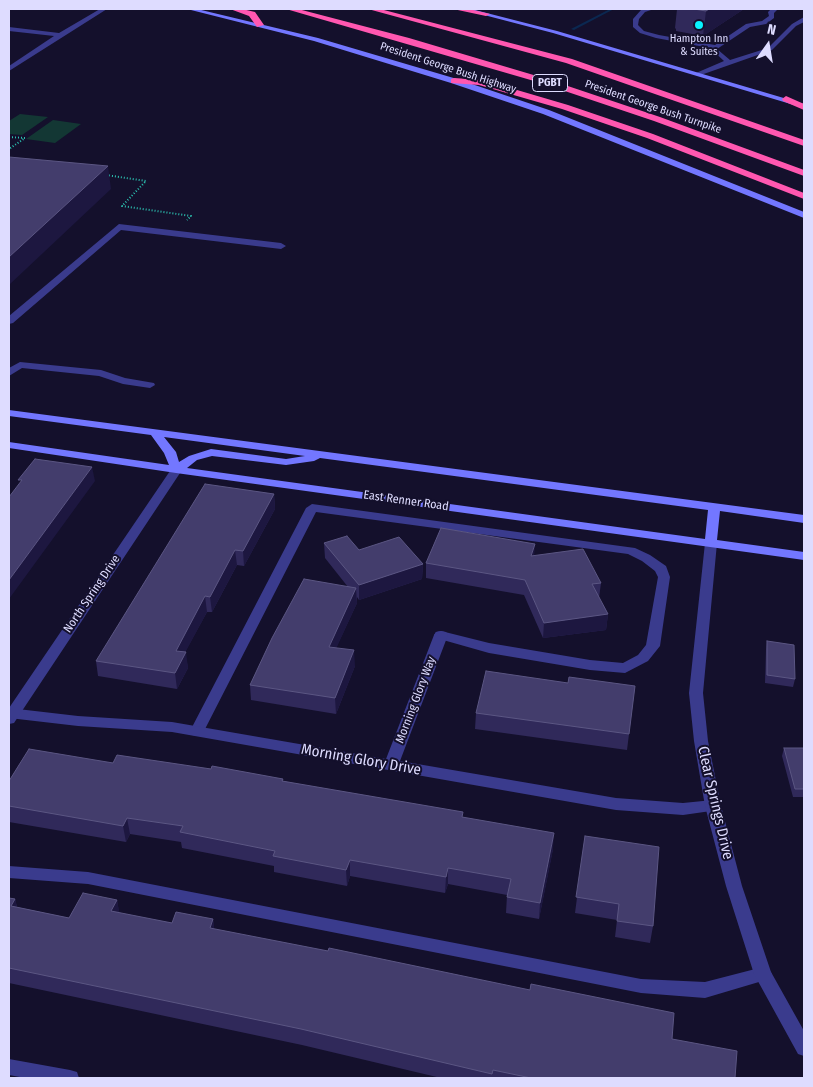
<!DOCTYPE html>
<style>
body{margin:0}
#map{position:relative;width:813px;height:1087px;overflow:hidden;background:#14102c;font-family:"Fira Sans Condensed",sans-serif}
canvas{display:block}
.frame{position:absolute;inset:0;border:10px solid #dedcff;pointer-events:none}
.north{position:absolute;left:743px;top:20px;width:50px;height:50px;-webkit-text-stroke:4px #14102c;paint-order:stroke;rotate:13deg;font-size:14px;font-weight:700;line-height:20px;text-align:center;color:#dedcff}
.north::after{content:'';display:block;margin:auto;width:18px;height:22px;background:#dedcff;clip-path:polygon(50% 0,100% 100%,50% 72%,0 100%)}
</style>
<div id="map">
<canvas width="813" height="1087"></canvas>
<div class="frame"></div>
<div class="north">N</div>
</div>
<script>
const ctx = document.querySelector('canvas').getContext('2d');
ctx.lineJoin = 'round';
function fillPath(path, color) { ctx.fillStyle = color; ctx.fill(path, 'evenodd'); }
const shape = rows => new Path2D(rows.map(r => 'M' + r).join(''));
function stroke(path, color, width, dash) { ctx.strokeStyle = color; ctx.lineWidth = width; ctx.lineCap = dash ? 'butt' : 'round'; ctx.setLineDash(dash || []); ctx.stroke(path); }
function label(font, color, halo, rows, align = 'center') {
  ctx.font = font + ' "Fira Sans Condensed",sans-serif'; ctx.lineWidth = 4; ctx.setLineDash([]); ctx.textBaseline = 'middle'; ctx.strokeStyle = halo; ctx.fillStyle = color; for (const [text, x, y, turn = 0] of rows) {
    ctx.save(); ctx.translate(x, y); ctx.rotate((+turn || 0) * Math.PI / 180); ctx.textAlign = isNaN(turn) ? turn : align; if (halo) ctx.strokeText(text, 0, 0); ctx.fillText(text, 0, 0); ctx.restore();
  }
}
const green = shape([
 [20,114,48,117,22,135,9,134,9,121],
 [53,120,81,124,55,143,26,139]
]);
const stream = shape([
 [610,9,614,9,574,30,571,29,610,9]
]);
const path = shape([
 [9,137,25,138,9,149],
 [106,175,146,181,122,206,191,216,187,220]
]);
const service = shape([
 [100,9,107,9,9,71,9,66,54,36,9,31,9,27,59,33,100,9],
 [654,9,645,12,639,19,638,25,644,31,659,35,715,45,746,24,762,21,769,16,768,12,771,9,778,9,774,13,774,18,766,24,750,27,717,49,730,60,768,48,792,24,804,17,804,22,796,26,772,50,698,76,694,74,696,73,724,61,710,48,656,38,640,33,633,27,633,19,641,10,654,9],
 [119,224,281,243,286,246,281,249,121,230,13,323,9,324,9,316,119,224],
 [20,362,101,370,125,378,154,383,155,385,150,388,123,384,99,376,22,368,9,376,9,368,20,362],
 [312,504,635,548,650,555,666,566,670,577,660,646,648,661,625,673,590,670,489,653,436,638,434,635,436,632,441,631,489,643,590,660,623,663,638,655,646,645,658,577,655,571,642,561,628,554,316,512,204,731,202,735,197,736,192,735,190,731,306,508,312,504],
 [9,866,88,872,641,979,705,982,763,967,769,969,772,974,769,979,705,998,641,993,88,884,9,878,9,866]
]);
const minor = shape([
 [441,631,446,632,448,635,400,761,616,798,683,803,713,800,718,802,721,806,718,810,683,815,616,810,172,732,78,726,9,718,9,708,78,716,172,722,386,759,434,635,436,632,441,631],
 [9,1059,70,1070,77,1072,79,1078,25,1078,9,1075,9,1059]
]);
const tertiary = shape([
 [176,467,182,470,14,723,9,724,9,708,172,468,176,467],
 [711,539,717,543,703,693,708,741,721,806,742,886,771,972,804,1031,804,1056,798,1054,754,974,726,886,705,806,694,741,689,693,705,543,711,539]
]);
const secondary = shape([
 [187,9,197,9,318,38,457,79,549,110,804,212,804,218,543,114,451,83,314,41,187,9],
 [461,9,471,9,557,31,804,104,804,108,553,33,461,9],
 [9,410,804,515,804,523,720,511,717,540,804,552,804,560,176,473,9,448,9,442,169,465,164,453,151,435,9,416,9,410],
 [164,437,305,456,286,459,211,449,189,456,179,462,176,452,164,437],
 [212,456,286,465,314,461,320,458,708,510,705,539,187,468,197,460,212,456]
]);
const motorway = shape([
 [230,9,242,9,255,12,264,25,257,27,249,16,230,9],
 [286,9,298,9,409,38,547,79,660,117,804,170,804,176,654,121,541,83,286,9],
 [368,9,380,9,572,59,804,140,804,146,566,63,368,9],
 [453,9,469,9,490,14,486,16,453,9],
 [454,78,483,80,568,105,653,134,804,193,804,199,647,138,562,109,479,85,451,83,451,79,454,78],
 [786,96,804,104,804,110,783,101,782,99,786,96]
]);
const wall = shape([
 [677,9,744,9,703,36,676,31,676,29,675,28],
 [274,494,275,509,244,566,237,565,212,612,207,612,185,652,188,668,177,689,98,676,96,661],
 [324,543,423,564,422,579,359,600,357,597,357,603,336,648,355,666,336,714,251,700,250,685,348,587,325,558],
 [534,555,601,583,599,598,608,614,606,630,543,638,524,595,426,578,426,563],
 [767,641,795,679,793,687,765,683,766,649],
 [635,686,627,750,475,729,476,713],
 [784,748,804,748,804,797,793,797,782,756],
 [113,763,211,769,283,779,283,781,463,817,553,849,539,919,506,913,507,895,448,884,445,893,350,876,347,886,274,872,274,866,182,848,181,842,130,834,126,842,9,822,9,781],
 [585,836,653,926,650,943,615,937,617,920,575,913],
 [9,898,15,899,17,907,69,918,117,900,119,913,172,923,213,919,214,929,672,1039,735,1078,441,1078,302,1045,9,983]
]);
const shadedWall = shape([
 [709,9,744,9,703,36,706,11],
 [108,166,111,189,9,285,9,257],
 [92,467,95,481,9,599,9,580],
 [274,494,275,509,244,566,243,551],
 [535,544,534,559,531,556],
 [235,550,237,565,212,612,210,597],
 [423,564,422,579,359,600,359,585],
 [356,588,357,603,330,662,329,647],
 [205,596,207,612,178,666,176,651],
 [608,614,606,630,543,638,544,623],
 [354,650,355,666,336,714,335,698],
 [186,652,188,668,177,689,175,673],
 [127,818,130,834,126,842,123,826],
 [554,833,553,849,539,919,540,903],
 [350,860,350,876,347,886,346,870],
 [448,868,448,884,445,893,446,877],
 [15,899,19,915,11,906],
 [117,900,120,916,111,911],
 [213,919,215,936,210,928]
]);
const building = shape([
 [694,9,709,9,706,11,694,9],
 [9,157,108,166,9,257,9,157],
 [35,459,92,467,9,580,9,497,22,480,18,480,35,459],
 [205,484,274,494,243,551,235,550,210,597,205,596,176,651,186,652,175,673,96,661,205,484],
 [441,528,535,544,531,556,583,549,601,583,592,584,608,614,544,623,525,580,426,563,441,528],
 [347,536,359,550,399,537,423,564,359,585,324,543,347,536],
 [304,579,356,588,329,647,354,650,335,698,250,685,272,638,304,579],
 [767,641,794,645,795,679,767,675,767,641],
 [486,671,568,683,569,677,635,686,629,734,476,713,486,671],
 [784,748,804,748,804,789,795,789,784,748],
 [29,749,113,763,117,755,211,769,212,766,283,779,282,781,463,812,462,817,554,833,540,903,507,897,511,879,448,868,446,877,350,860,346,870,273,856,275,851,180,832,183,826,127,818,123,826,9,806,9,781,29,749],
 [585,836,659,847,653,926,617,921,619,904,576,897,585,836],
 [83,893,117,900,111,911,172,923,176,912,213,919,210,928,328,951,329,948,530,990,531,984,674,1013,672,1039,737,1051,735,1078,531,1078,493,1070,492,1074,301,1029,9,968,9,898,15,899,11,906,69,918,83,893]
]);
const markers = [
 [699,25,5,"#08f3ff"]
];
const farPoinames = [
 ["Hampton Inn",699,39],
 ["& Suites",699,52]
];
const farStreetnames = [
 ["President George Bush Highway",448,68,18],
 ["President George Bush Turnpike",653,107,19]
];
const shields = [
 [550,83,35]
];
const shieldNames = [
 ["PGBT",550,83]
];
const streetNames = [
 ["East Renner Road",406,501,8],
 ["North Spring Drive",92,594,-56],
 ["Morning Glory Way",416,700,-69]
];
const nearStreetnames = [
 ["Morning Glory Drive",361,760,10],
 ["Clear Springs Drive",715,803,77]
];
fillPath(green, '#133734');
fillPath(stream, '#0b2851');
stroke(path, '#2cc3b2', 2, [1, 2]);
fillPath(service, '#3a3b8d');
fillPath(minor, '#3a3b8d');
fillPath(tertiary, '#3a3b8d');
fillPath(secondary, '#7377ff');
fillPath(motorway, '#ff57b0');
fillPath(wall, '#30295a');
fillPath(shadedWall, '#1d1740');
fillPath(building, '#433d6c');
stroke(building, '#5b5683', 1);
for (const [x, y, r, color] of markers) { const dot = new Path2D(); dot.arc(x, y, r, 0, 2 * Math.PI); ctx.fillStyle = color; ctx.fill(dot); stroke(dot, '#14102c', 2); }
label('11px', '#dedcff', '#14102c', farPoinames);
label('11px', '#dedcff', '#14102c', farStreetnames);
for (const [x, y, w] of shields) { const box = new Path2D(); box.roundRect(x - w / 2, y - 8.5, w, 17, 4); ctx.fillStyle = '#14102c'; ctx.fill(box); stroke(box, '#dedcff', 1); }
label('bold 11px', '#dedcff', null, shieldNames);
label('12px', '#dedcff', '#14102c', streetNames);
label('15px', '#dedcff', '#14102c', nearStreetnames);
</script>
